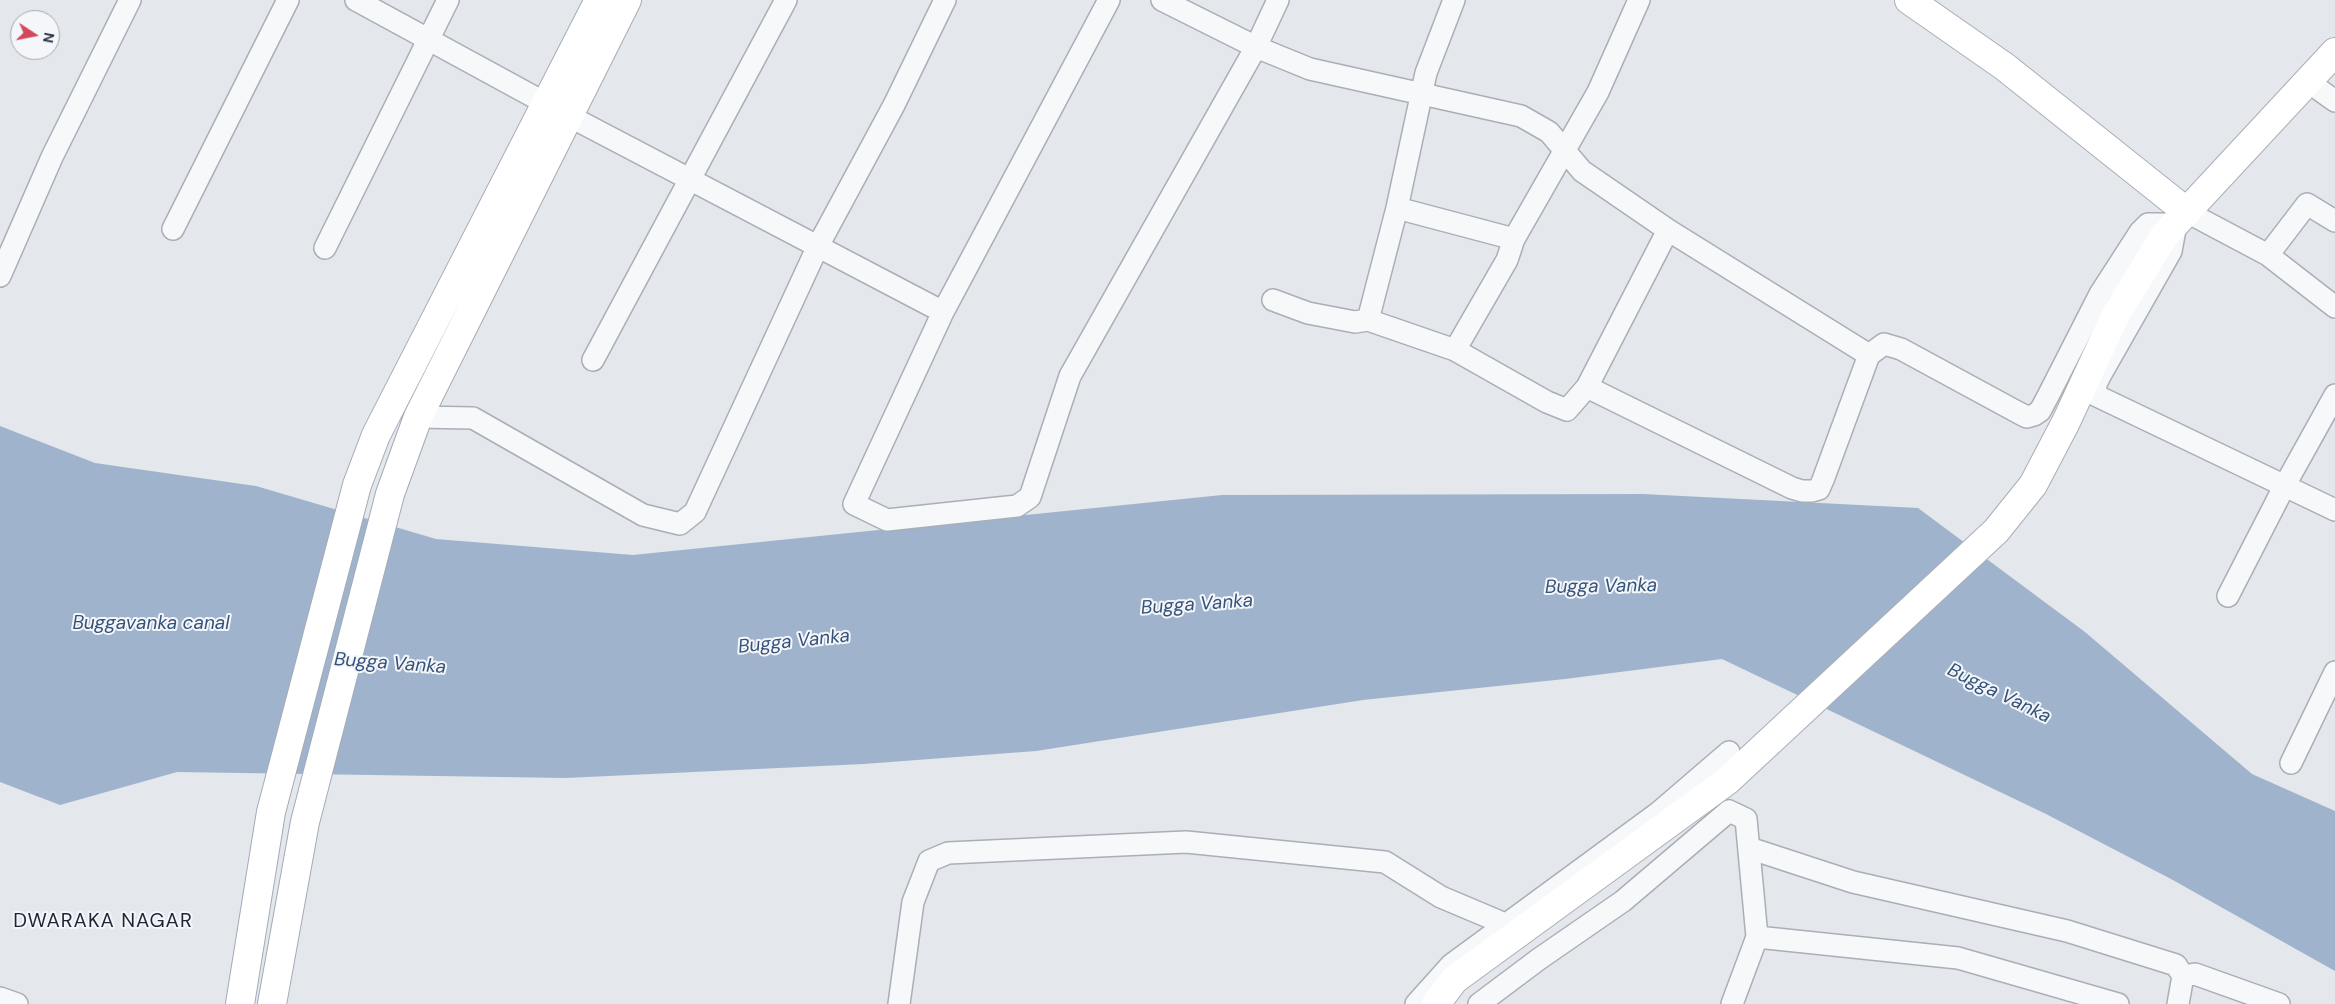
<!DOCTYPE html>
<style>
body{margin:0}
#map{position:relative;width:2335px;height:1004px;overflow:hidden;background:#e4e7ec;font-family:"DM Sans",sans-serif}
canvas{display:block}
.north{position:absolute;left:10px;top:10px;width:50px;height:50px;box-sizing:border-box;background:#f4f6f9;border:1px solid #a4a8b1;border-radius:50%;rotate:101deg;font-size:14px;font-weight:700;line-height:20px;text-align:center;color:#2b3445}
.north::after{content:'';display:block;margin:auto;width:18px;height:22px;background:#d1495b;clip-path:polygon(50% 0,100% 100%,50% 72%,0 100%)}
</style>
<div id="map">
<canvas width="2335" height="1004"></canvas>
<div class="north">N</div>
</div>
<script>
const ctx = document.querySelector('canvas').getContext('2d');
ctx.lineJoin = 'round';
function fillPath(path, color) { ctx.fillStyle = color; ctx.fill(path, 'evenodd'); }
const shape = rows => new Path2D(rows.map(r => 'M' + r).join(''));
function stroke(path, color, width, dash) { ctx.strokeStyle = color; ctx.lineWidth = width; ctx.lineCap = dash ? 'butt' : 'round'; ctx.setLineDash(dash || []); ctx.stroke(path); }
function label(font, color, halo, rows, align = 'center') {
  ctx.font = font + ' "DM Sans",sans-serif'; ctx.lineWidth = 4; ctx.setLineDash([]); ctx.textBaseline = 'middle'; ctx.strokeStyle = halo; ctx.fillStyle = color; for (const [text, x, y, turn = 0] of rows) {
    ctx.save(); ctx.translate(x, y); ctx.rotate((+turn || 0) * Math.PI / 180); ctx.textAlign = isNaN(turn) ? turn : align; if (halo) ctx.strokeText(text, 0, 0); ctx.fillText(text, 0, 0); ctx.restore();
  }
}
const water = shape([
 [0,426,95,463,256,486,436,539,633,555,1222,495,1643,494,1918,508,2085,632,2252,774,2335,811,2335,971,2171,879,2046,814,1722,659,1565,679,1363,700,1036,751,864,764,566,778,177,772,60,805,0,782]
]);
const street = shape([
 [356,0,569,116,943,312],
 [1109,0,943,312,854,504,887,520,1017,506,1030,497,1070,376,1256,47,1278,0],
 [1162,0,1256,47,1310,69,1521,116,1549,132,1582,171,1668,230,1869,355],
 [2307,81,2335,101],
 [1397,208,1514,239],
 [2187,212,2268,255,2335,307],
 [173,229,288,0],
 [325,248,448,0],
 [2268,255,2307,204,2335,221],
 [0,276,52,157,130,0],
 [1273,300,1308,313,1355,322,1368,320,1455,350,1547,402,1567,410,1587,387,1668,230],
 [1368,320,1397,208,1426,73,1454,0],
 [1455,350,1507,260,1514,239,1598,92,1639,0],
 [593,360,786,0],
 [1587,387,1792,488,1802,491,1812,491,1819,489,1823,480,1869,355,1884,344,1901,349,2019,413,2027,417,2034,415,2040,411,2047,398,2100,294,2140,232,2148,224,2176,224,2171,251,2101,374,2096,384,2095,395,2335,510],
 [418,417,473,418,643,515,680,524,695,512,818,246,894,105,945,0],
 [2228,596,2285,485,2335,395],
 [2291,763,2335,672],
 [1749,848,1853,882,2067,931,2176,965,2183,976],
 [1757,937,1958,958,2118,1004],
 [0,998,17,1004],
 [899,1004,913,902,929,861,948,853,1186,842,1385,862,1441,897,1505,924],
 [1416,1004,1451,965,1658,813,1729,752],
 [1479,1004,1539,959,1623,901,1729,811,1746,819,1757,937,1732,1004],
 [2178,1004,2183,976,2195,974,2279,1004]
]);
const secondary = shape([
 [1909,0,2005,67,2187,212],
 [1436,1004,1454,980,1727,781,1996,531,2033,485,2066,422,2115,316,2164,236,2335,52]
]);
const primary = shape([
 [240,1004,271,812,357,485,376,435,599,0],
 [272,1004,305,822,390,494,418,417,627,0]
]);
const waterNames = [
 ["Bugga Vanka",1601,587,-1],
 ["Bugga Vanka",1197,605,-4],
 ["Buggavanka canal",151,624],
 ["Bugga Vanka",794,642,-6],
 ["Bugga Vanka",390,664,4],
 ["Bugga Vanka",1999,694,26]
];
const quarterNames = [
 ["DWARAKA NAGAR",103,922]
];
fillPath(water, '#9fb4cc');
stroke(street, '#a9aeb7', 24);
stroke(secondary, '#a9aeb7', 30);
stroke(primary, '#a3abb8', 30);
stroke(street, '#f7f8fa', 21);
stroke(secondary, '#fff', 28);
stroke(primary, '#fff', 28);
label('italic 19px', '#34527a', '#f4f6f9', waterNames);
ctx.letterSpacing = '1px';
label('20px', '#1d2536', '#f4f6f9', quarterNames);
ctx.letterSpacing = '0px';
</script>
